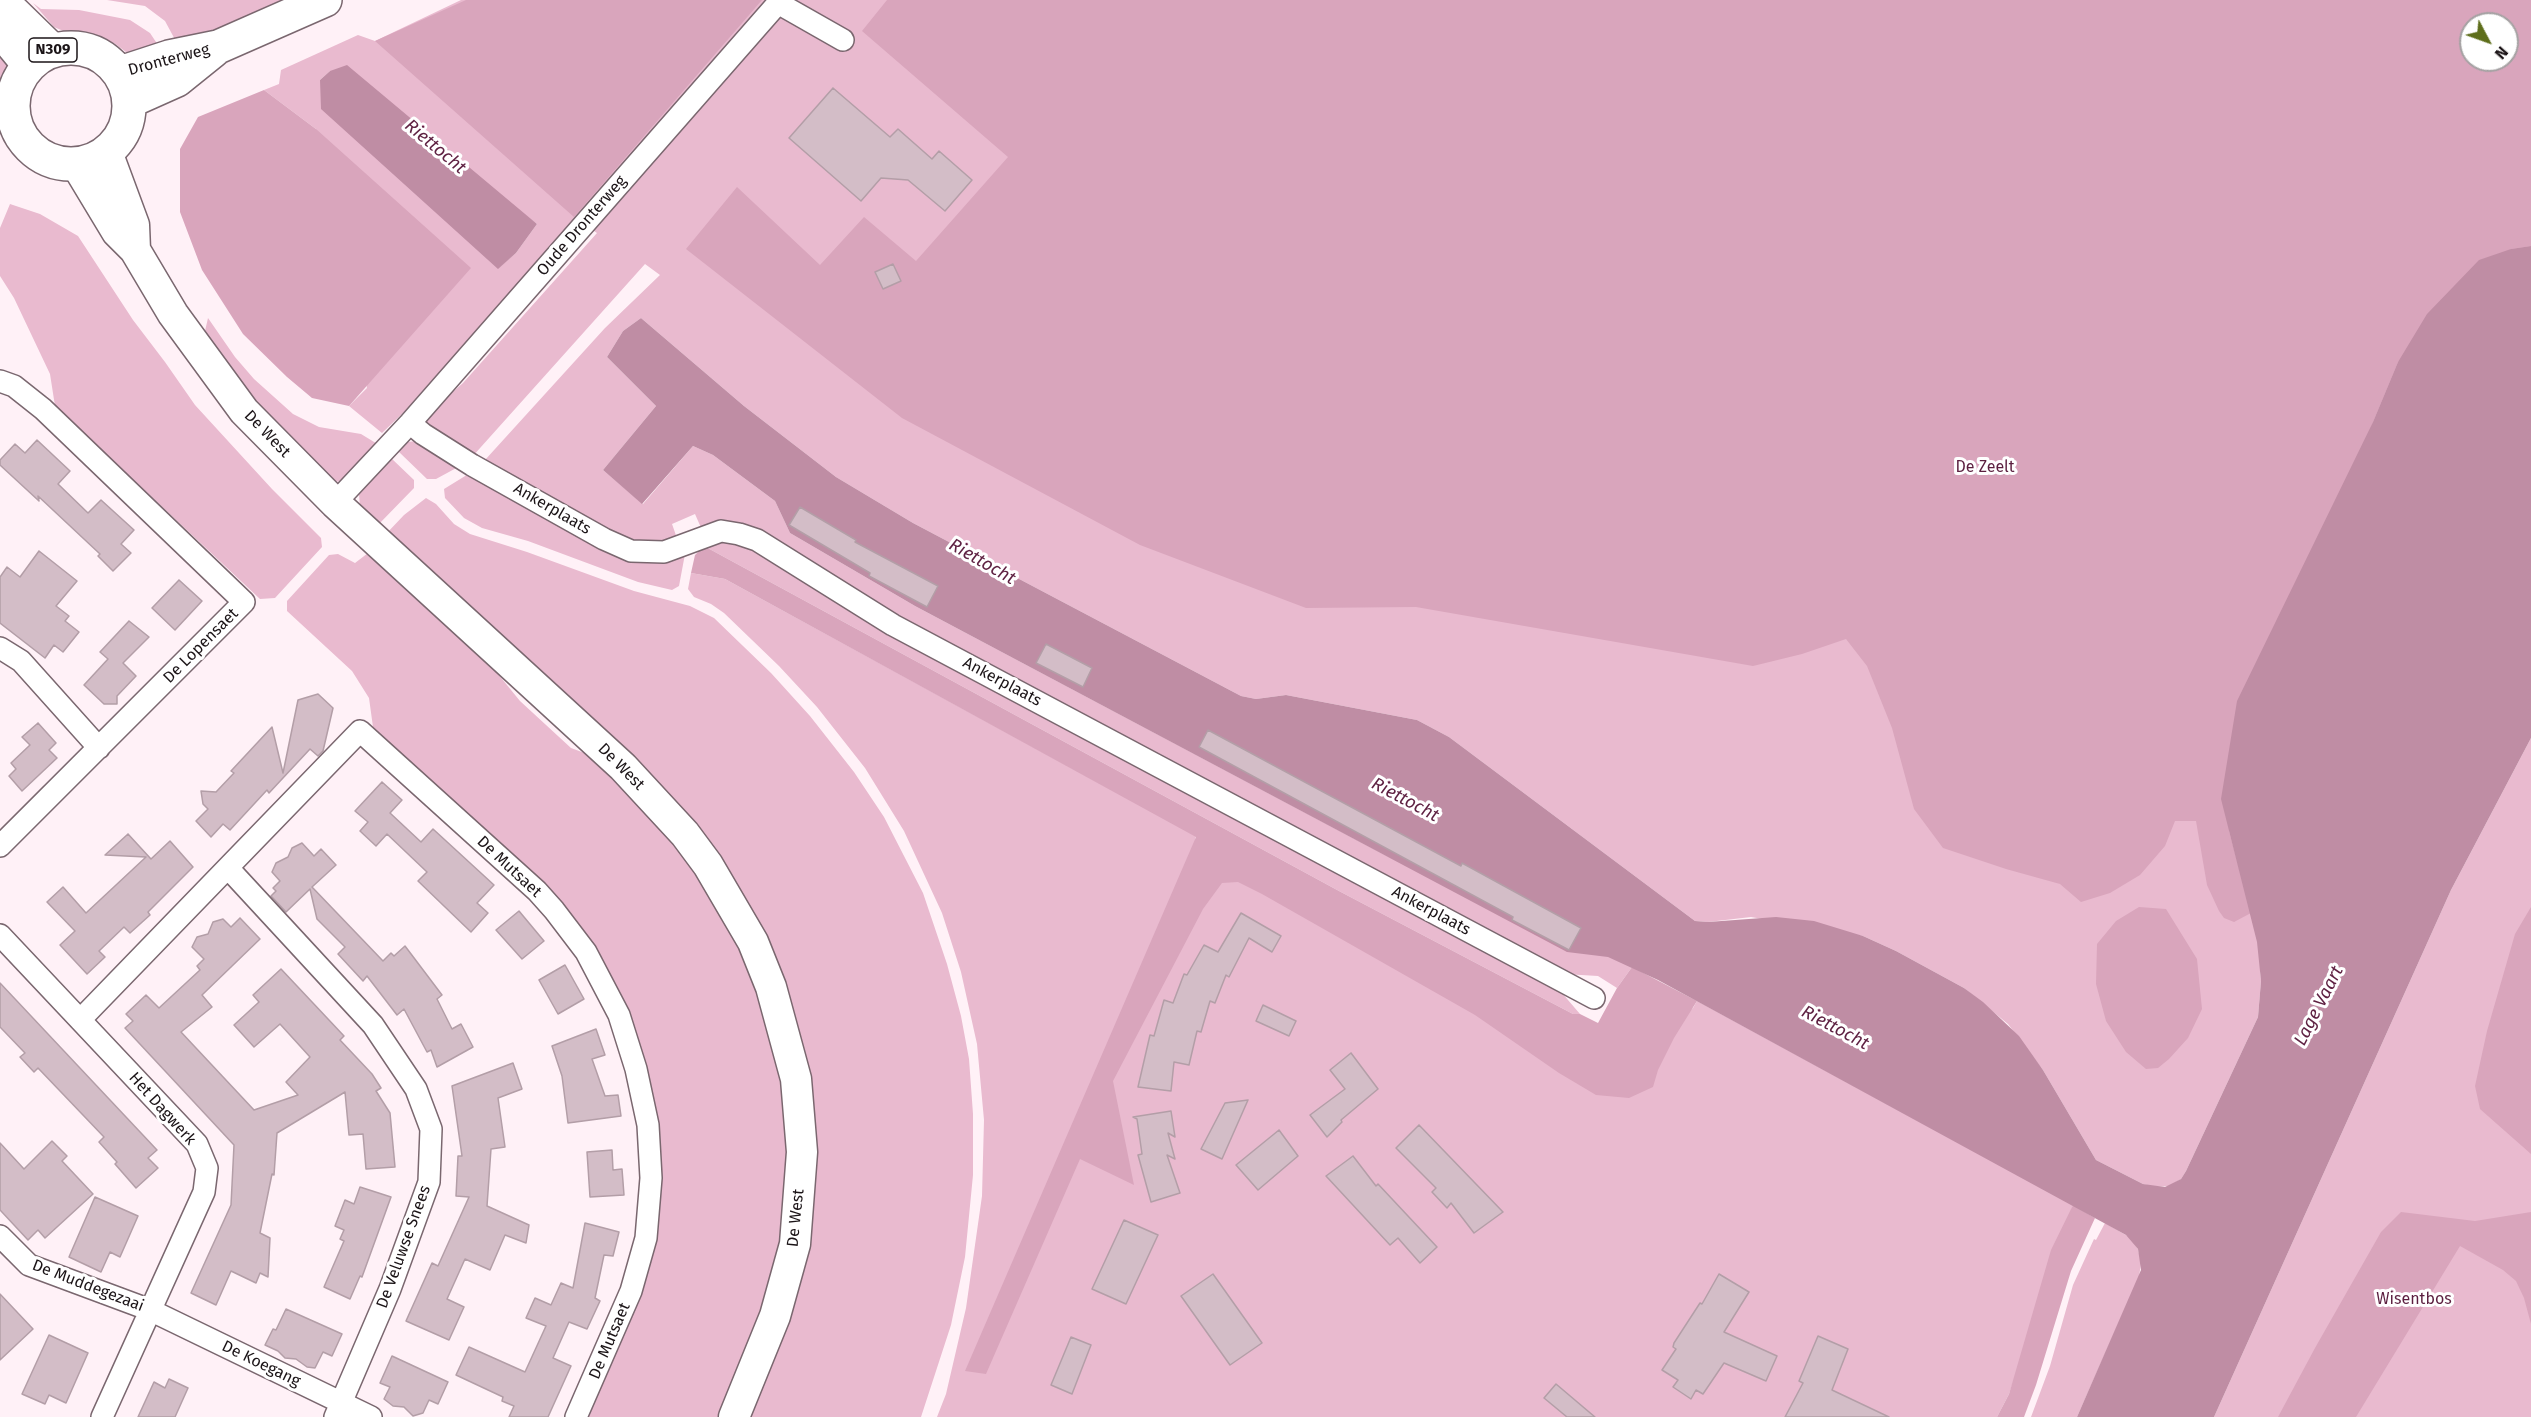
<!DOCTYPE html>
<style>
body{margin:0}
#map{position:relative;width:2531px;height:1417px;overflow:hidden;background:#fff1f7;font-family:"Fira Sans",sans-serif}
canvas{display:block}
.north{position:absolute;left:2459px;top:12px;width:60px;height:60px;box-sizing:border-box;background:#fff;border:2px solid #a4a1a2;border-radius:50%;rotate:131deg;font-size:16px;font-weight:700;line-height:24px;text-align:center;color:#1b1417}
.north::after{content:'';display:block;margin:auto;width:21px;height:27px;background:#5e6e1b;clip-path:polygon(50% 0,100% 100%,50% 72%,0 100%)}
</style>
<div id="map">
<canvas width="2531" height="1417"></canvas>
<div class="north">N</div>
</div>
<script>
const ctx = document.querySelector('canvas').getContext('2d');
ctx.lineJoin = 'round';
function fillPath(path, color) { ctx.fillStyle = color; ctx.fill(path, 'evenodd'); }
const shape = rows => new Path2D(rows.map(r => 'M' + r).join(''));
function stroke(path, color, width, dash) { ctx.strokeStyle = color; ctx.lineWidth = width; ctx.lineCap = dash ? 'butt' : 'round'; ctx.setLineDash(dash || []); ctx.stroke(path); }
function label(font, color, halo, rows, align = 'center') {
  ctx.font = font + ' "Fira Sans",sans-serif'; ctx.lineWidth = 6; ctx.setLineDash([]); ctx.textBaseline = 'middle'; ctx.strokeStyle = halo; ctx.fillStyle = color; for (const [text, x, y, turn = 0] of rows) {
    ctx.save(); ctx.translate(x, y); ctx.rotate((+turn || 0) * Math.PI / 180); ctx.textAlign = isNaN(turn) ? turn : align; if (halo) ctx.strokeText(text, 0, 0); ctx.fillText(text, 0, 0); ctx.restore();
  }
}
const green = shape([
 [107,0,298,0,179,47,165,21,145,6],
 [461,0,2531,0,2531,432,2260,970,2261,981,2258,1017,2186,1171,2181,1179,2170,1186,2155,1187,2143,1184,2096,1160,2043,1070,2008,1024,1964,988,1896,951,1863,936,1751,917,1708,922,1695,921,1449,737,1417,720,1286,695,1256,699,1241,696,913,523,836,477,744,406,641,318,623,331,607,357,656,406,603,470,643,504,693,446,713,455,775,501,790,533,915,606,1385,855,1632,967,1617,988,1598,976,1564,974,897,618,790,555,702,530,695,514,672,524,678,541,635,544,485,464,485,460,605,328,660,275,645,264,472,457,423,422,439,404,463,383,597,233,575,218,404,412,382,433,349,406,367,388,316,129,264,90,279,84,281,70,358,35,375,41],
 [2471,24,2507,24,2507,60,2471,60],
 [330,71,537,224,516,253,498,268,320,80],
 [33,3,41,9,79,10,130,20,150,33,162,51,134,58,114,43,80,38,54,27],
 [0,36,4,40,13,76,5,97,0,101],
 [10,204,40,214,78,236,133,320,165,362,195,405,272,489,321,538,322,547,275,598,260,599,55,406,50,374,14,298,0,276,0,228],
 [208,318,235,357,254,379,293,414,319,427,361,434,379,445,346,481,331,482,250,398,211,348,212,341,205,331],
 [417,441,460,466,436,479,427,479,399,452,407,442],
 [391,458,414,480,414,488,378,525,360,508,359,494],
 [470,473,579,532,685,554,679,586,672,590,638,582,528,541,482,528,464,518,445,498,444,489],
 [426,498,436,504,454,524,470,534,527,552,634,591,690,606,714,618,771,673,810,716,854,772,884,817,923,893,947,964,961,1016,969,1059,973,1114,973,1175,965,1257,951,1325,921,1417,748,1417,809,1210,756,920,386,534,404,515],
 [722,540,737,540,847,607,1562,993,1580,1014,1573,1014,1339,891,704,546],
 [372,550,471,641,520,701,571,748,598,758,662,822,742,942,782,1059,790,1157,781,1255,725,1417,585,1417,625,1330,658,1138,652,1089,637,1037,624,1004,504,849,373,727,369,698,352,671,287,611,287,601,329,555,338,554,355,563],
 [691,573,725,579,1196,836,1195,840,1610,1065,1693,1008,1697,1001,2073,1205,2009,1394,1997,1417,937,1417,946,1394,966,1308,982,1196,984,1120,977,1044,961,972,942,913,904,831,865,768,817,707,779,666,724,613,711,604,694,597,688,589],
 [2531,738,2531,1417,2214,1417,2451,890],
 [2105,1223,2131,1238,2138,1249,2141,1263,2139,1277,2077,1417,2031,1417,2050,1366,2073,1285,2094,1239,2096,1240]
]);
const forest = shape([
 [466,0,762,0,574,217,375,41],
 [887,0,2531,0,2531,246,2511,249,2398,362,2373,422,2229,831,2251,913,2234,922,2224,918,2219,911,2207,885,2196,821,2175,821,2165,846,2140,875,2110,893,2081,902,2060,884,2006,869,1943,848,1914,809,1892,728,1867,666,1846,639,1802,654,1753,666,1416,607,1306,608,1140,545,902,418,686,249,737,187,820,265,864,217,916,261,1008,157,862,31],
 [2471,24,2507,24,2507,60,2471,60],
 [264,90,316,129,471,268,349,406,312,398,287,377,243,334,202,270,180,212,180,149,198,117],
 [704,546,1339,891,1573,1014,1580,1014,1598,1023,1617,988,1632,967,1697,1001,1674,1038,1658,1070,1653,1087,1629,1098,1596,1095,1559,1073,1475,1015,1262,894,1238,882,1222,883,1203,909,1113,1081,1134,1185,1080,1159,986,1374,965,1371,1196,837,725,579,691,573,695,555],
 [2139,907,2166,909,2197,959,2202,1009,2188,1038,2169,1059,2158,1068,2146,1069,2126,1052,2106,1021,2096,984,2097,944,2116,921],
 [2531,907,2531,1154,2480,1109,2475,1086,2487,1031,2515,934],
 [2073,1205,2095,1218,2071,1271,2036,1385,2024,1417,1997,1417,2009,1394,2051,1250],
 [2401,1212,2475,1221,2531,1212,2531,1324,2524,1298,2516,1281,2503,1270,2460,1246,2356,1417,2278,1417,2315,1348,2381,1232]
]);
const water = shape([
 [347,65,537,224,516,253,498,269,321,109,320,80,330,71],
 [2531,246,2531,738,2451,890,2214,1417,2077,1417,2141,1270,2138,1249,2126,1235,1658,980,1608,957,1567,952,915,606,790,533,775,501,713,455,693,446,642,504,603,470,656,406,607,357,623,331,641,318,744,406,836,477,913,523,1241,696,1256,699,1286,695,1417,720,1449,737,1695,921,1708,922,1776,917,1814,921,1863,936,1896,951,1964,988,1983,1002,2019,1036,2043,1070,2096,1160,2143,1184,2165,1187,2181,1179,2186,1171,2258,1017,2261,981,2257,942,2221,799,2237,701,2373,422,2398,362,2427,314,2479,260,2511,249]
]);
const building = shape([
 [833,88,890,137,898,129,932,159,939,151,972,180,945,211,908,180,881,178,861,201,789,138,833,88],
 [893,264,901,281,883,289,875,272,893,264],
 [37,440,70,471,58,484,88,513,101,500,134,530,121,544,131,553,113,571,98,556,100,554,38,496,39,501,0,465,0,460,15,444,25,453,37,440],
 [800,507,856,540,855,542,938,586,927,607,869,576,870,573,789,525,800,507],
 [39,551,77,581,56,606,69,616,65,621,79,632,63,652,54,645,45,658,0,623,0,577,7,567,20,577,39,551],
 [179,580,202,601,175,630,152,608,179,580],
 [129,621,149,637,123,663,136,676,117,696,117,704,104,704,84,685,108,659,100,652,129,621],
 [1046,644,1092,668,1083,687,1036,663,1046,644],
 [318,694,333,708,323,751,318,756,310,749,269,793,267,790,230,830,223,824,211,837,196,821,208,809,203,804,201,791,216,792,234,773,231,771,272,727,283,773,298,700,318,694],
 [38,723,56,743,49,750,57,758,22,791,9,776,16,769,11,763,30,745,22,737,38,723],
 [1208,730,1461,866,1462,863,1581,928,1569,950,1512,920,1513,917,1199,747,1208,730],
 [382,782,402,800,390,813,421,842,433,829,494,885,477,903,488,913,471,932,418,881,427,872,387,834,376,846,360,831,368,822,355,811,382,782],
 [128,834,151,859,170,841,193,867,148,912,150,915,130,933,124,927,99,951,105,957,87,974,60,945,75,931,47,902,63,887,86,913,146,857,105,855,128,834],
 [302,843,314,856,321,849,336,865,312,887,383,961,391,953,394,956,405,946,442,995,437,999,452,1029,461,1024,473,1047,437,1067,431,1050,427,1052,404,1009,397,1015,367,976,363,981,338,954,345,947,317,919,310,889,286,912,271,896,276,891,273,888,280,881,272,872,276,863,288,857,292,848,302,843],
 [519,911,544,941,522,959,496,930,519,911],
 [1241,913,1281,936,1272,952,1249,938,1229,977,1226,975,1215,1003,1210,1001,1201,1032,1197,1031,1189,1065,1174,1062,1171,1091,1138,1087,1150,1035,1154,1036,1164,1000,1173,1003,1184,974,1187,975,1204,945,1218,952,1241,913],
 [240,918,260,939,202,995,212,1007,181,1032,254,1110,298,1095,286,1082,310,1057,280,1024,254,1047,234,1025,259,1002,253,995,281,969,344,1036,340,1040,372,1074,381,1088,376,1091,390,1113,395,1167,366,1169,363,1134,349,1135,345,1092,277,1133,274,1175,272,1174,260,1233,270,1238,268,1277,260,1273,256,1283,231,1271,216,1305,191,1293,231,1205,234,1145,125,1028,133,1021,126,1014,146,995,159,1008,200,970,197,966,204,959,192,947,197,937,208,934,213,922,223,919,231,927,240,918],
 [565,965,584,999,558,1014,539,980,565,965],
 [0,983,157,1150,148,1158,158,1168,136,1188,115,1164,117,1162,99,1142,104,1137,38,1068,34,1072,20,1057,25,1053,0,1027,0,983],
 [1263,1005,1296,1021,1289,1036,1256,1021,1263,1005],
 [596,1029,605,1055,592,1059,605,1096,618,1095,621,1116,568,1123,562,1076,552,1046,596,1029],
 [1351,1053,1378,1089,1341,1120,1342,1122,1327,1137,1310,1115,1345,1089,1330,1070,1351,1053],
 [513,1063,522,1089,498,1098,505,1147,491,1149,487,1206,529,1225,526,1243,505,1235,490,1270,465,1259,447,1299,464,1307,449,1340,406,1321,432,1263,438,1266,469,1197,456,1196,458,1156,462,1156,452,1086,513,1063],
 [1248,1100,1222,1159,1201,1149,1225,1103,1248,1100],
 [1171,1111,1175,1137,1168,1133,1175,1159,1167,1155,1180,1193,1151,1202,1138,1155,1142,1154,1137,1119,1133,1117,1171,1111],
 [1419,1125,1503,1212,1474,1233,1451,1203,1447,1208,1432,1192,1436,1188,1396,1148,1419,1125],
 [1279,1130,1298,1156,1258,1190,1236,1165,1279,1130],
 [52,1141,67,1156,62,1161,93,1194,45,1238,38,1230,28,1240,0,1210,0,1143,24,1169,52,1141],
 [612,1150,613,1170,622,1169,624,1195,590,1197,587,1152,612,1150],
 [1353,1156,1376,1186,1378,1184,1437,1247,1420,1263,1398,1238,1390,1245,1326,1176,1353,1156],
 [360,1187,391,1197,362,1277,360,1276,350,1299,324,1287,344,1241,340,1239,344,1230,335,1226,345,1200,354,1204,360,1187],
 [95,1197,138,1216,120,1257,110,1252,101,1272,69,1257,95,1197],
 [1124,1220,1158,1235,1126,1304,1092,1289,1124,1220],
 [585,1223,619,1232,613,1256,604,1255,595,1298,600,1301,587,1329,569,1322,553,1358,571,1366,548,1417,509,1417,514,1406,502,1401,503,1397,456,1375,469,1347,525,1372,546,1326,526,1318,535,1298,551,1305,561,1283,573,1288,585,1223],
 [1213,1274,1262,1343,1230,1365,1181,1296,1213,1274],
 [1719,1274,1749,1292,1724,1332,1777,1356,1766,1381,1724,1363,1703,1394,1696,1390,1691,1399,1673,1387,1678,1380,1662,1370,1676,1349,1673,1347,1674,1343,1700,1303,1702,1304,1719,1274],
 [0,1294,33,1329,0,1360,0,1294],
 [286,1309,342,1334,332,1356,323,1352,315,1368,307,1367,296,1359,285,1358,278,1351,265,1345,273,1329,276,1330,286,1309],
 [49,1335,88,1353,66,1403,49,1395,45,1404,22,1394,49,1335],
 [1818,1336,1848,1349,1832,1390,1889,1417,1785,1417,1803,1383,1799,1381,1818,1336],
 [1071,1337,1091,1345,1072,1394,1051,1385,1071,1337],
 [392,1356,448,1382,438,1404,429,1400,423,1413,413,1416,404,1407,393,1406,384,1399,390,1387,380,1383,392,1356],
 [169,1379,188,1388,175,1417,138,1417,154,1382,165,1388,169,1379],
 [1556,1384,1595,1417,1567,1417,1544,1398,1556,1384]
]);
const street = shape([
 [0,381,14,386,43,409,244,602,0,846],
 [410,423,423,434,472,465,604,539,631,551,664,552,721,531,739,534,757,540,893,625,1594,998],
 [335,503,410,423,778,3,843,40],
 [0,648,21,661,99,748],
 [228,868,373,1025,416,1089,431,1129,429,1182,390,1289,335,1417],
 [0,935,197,1144,207,1168,204,1192,102,1417],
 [80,1020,360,731,537,891,554,910,586,952,619,1015,636,1069,648,1125,651,1178,646,1238,631,1291,576,1417],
 [0,1236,29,1265,150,1310,371,1417]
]);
const secondary = shape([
 [0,3,15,12,54,50],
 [0,32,28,66],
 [107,152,134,225,135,250],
 [76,164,117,232,135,250,173,314,244,411,335,503,623,767,685,834,708,865,753,942,771,987,796,1079,802,1152,795,1244,775,1316,734,1417]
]);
const primary = shape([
 '13 106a58 58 0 1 1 116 0a58 58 0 1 1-116 0Z',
 [120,73,169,57,218,47,325,0],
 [130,101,177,80,213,51]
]);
const shields = [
 [53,50,48]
];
const shieldNames = [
 ["N309",53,50]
];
const streetNames = [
 ["Dronterweg",169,60,-15],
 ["Oude Dronterweg",582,226,-49],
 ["De West",267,434,46],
 ["Ankerplaats",552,509,30],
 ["De Lopensaet",201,646,-45],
 ["Ankerplaats",1002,682,28],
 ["De West",621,767,45],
 ["De Mutsaet",509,867,43],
 ["Ankerplaats",1431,911,28],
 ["Het Dagwerk",162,1109,48],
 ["De West",796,1218,-84],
 ["De Veluwse Snees",404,1247,-70],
 ["De Muddegezaai",88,1286,21],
 ["De Mutsaet",610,1341,-67],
 ["De Koegang",261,1364,26]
];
const parkNames = [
 ["De Zeelt",1985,468],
 ["Wisentbos",2414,1300]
];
const waterNames = [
 ["Riettocht",435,147,40],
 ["Riettocht",982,562,30],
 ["Riettocht",1405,800,28],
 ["Lage Vaart",2319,1006,-63],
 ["Riettocht",1835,1028,28]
];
fillPath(green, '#e9bacf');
fillPath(forest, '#d9a5bc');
fillPath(water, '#bf8da4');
fillPath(building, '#d3bdc7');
stroke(building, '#b39ea7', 1.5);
stroke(street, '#7a676f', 24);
stroke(secondary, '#7a676f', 33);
stroke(primary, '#7a676f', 36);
stroke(street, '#fff', 21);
stroke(secondary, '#fff', 30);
stroke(primary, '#fff', 33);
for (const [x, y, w] of shields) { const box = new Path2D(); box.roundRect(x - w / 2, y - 12, w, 24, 4.5); ctx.fillStyle = '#fff'; ctx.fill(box); stroke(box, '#1b1417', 1.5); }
label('bold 15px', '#1b1417', null, shieldNames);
label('16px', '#1b1417', '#fff', streetNames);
label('16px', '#5b1e3f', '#fff', parkNames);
label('italic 18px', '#5f2243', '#fff', waterNames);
</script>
